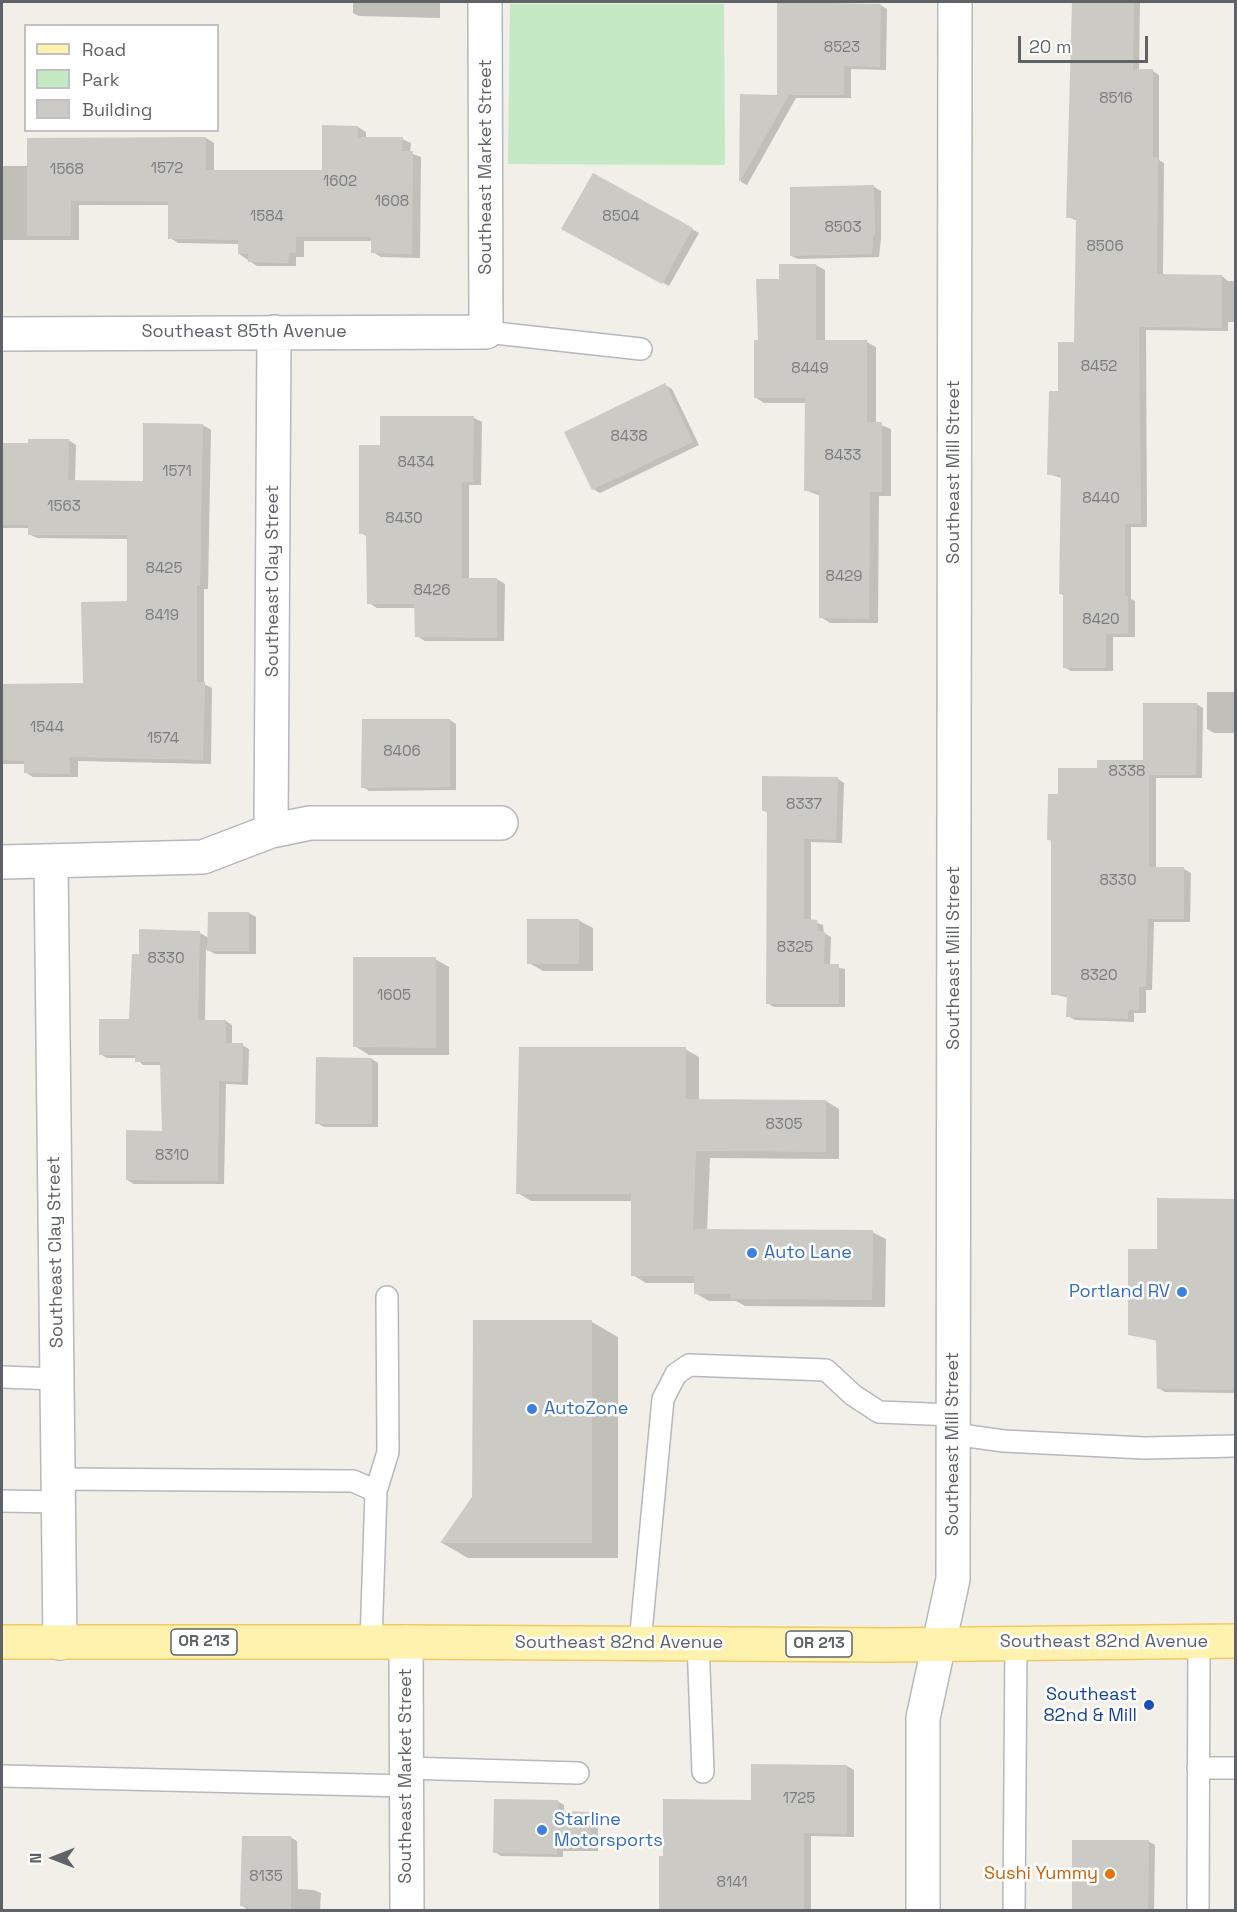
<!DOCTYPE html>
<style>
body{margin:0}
#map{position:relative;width:1237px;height:1912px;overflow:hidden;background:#f1efe8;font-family:"Space Grotesk",sans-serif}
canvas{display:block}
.frame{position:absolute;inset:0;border:3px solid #5f6368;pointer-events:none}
.legend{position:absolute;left:24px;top:24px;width:195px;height:108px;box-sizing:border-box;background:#fff;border:2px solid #bfc1c3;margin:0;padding:8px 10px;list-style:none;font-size:18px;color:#5f6368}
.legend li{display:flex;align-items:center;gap:12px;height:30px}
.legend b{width:30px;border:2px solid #bfc1c3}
.north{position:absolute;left:24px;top:1828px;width:60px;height:60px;-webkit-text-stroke:4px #fff;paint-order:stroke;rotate:270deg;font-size:16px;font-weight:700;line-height:24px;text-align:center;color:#5f6368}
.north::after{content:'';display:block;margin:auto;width:21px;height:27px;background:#5f6368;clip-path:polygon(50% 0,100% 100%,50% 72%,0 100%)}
.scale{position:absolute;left:1018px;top:36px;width:130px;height:27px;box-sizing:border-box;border:3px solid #5f6368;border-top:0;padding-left:8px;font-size:18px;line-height:21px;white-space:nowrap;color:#5f6368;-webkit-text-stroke:4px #fff;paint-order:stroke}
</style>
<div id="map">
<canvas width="1237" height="1912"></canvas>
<div class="frame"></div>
<ul class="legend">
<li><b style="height:8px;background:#fff2af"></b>Road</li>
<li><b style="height:16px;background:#c5e8c5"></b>Park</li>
<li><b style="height:16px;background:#cccac5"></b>Building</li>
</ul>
<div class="north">N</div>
<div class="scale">20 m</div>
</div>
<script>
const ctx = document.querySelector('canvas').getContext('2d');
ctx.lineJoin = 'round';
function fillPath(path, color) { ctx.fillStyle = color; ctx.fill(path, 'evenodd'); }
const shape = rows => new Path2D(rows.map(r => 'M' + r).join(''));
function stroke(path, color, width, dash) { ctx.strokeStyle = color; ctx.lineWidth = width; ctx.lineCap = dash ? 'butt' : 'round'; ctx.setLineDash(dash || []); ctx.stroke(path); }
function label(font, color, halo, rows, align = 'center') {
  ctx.font = font + ' "Space Grotesk",sans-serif'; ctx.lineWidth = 5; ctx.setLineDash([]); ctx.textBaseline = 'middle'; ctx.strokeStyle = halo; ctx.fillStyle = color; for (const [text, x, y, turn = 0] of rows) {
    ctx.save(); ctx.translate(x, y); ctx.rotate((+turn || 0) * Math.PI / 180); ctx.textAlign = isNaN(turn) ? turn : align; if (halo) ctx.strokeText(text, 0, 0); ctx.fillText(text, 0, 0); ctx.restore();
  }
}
const green = shape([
 [510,4,724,4,725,165,508,164]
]);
const shadow = shape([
 [2,2,57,2,57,3],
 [353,2,440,2,440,18,359,16,353,13],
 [778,2,828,2,828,4,880,5,887,9,886,70,851,69,851,98,796,98,747,185,741,182,742,95,778,96],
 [1073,2,1140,2,1139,71,1153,71,1159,75,1159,160,1164,163,1163,276,1222,276,1228,281,1236,281,1236,322,1228,322,1228,331,1146,330,1147,527,1131,527,1131,599,1135,601,1135,637,1113,637,1113,671,1071,671,1064,667,1064,596,1060,593,1062,478,1048,474,1060,393,1075,343,1078,221,1068,217],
 [358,127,366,132,366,139,402,139,411,143,410,153,421,157,420,258,381,257,373,252,373,241,304,241,304,257,296,257,296,266,257,266,239,254,239,244,178,243,170,238,170,205,79,205,79,240,2,240,2,166,29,166,206,138,214,143,214,172,323,172],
 [593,175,699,233,669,286,563,229],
 [874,187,881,191,881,238,879,257,798,259,791,256],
 [816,265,825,270,825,342,867,342,876,347,876,423,891,429,891,496,879,496,878,623,830,623,821,617,821,496,805,490,806,403,764,403,755,397,760,341,781,280],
 [665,385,672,389,699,445,600,493,593,489],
 [474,418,482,422,481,485,469,485,469,579,497,579,505,584,504,641,425,641,417,636,416,608,377,608,369,603,368,537,361,533,382,446],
 [203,425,211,430,208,589,204,589,204,684,212,688,211,764,78,761,78,777,33,777,25,772,25,764,2,764,2,684,85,685,128,603,128,539,37,538,29,534,29,528,2,528,2,445,29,445,68,440,76,445,75,481,144,482],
 [1207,692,1236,692,1236,733,1214,733,1207,729],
 [1196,704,1203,708,1202,778,1156,778,1156,869,1184,869,1191,873,1190,922,1154,922,1152,990,1146,990,1146,1013,1134,1013,1134,1022,1075,1020,1068,1016,1069,998,1053,994,1053,842,1048,839,1059,795,1099,770,1144,762],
 [450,720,456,724,456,790,369,791,363,787],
 [838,779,844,783,842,843,811,842,811,921,823,925,824,933,831,937,830,966,845,969,845,1007,774,1007,767,1003,768,813,763,810],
 [249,913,256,917,256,954,215,954,206,949,205,1021,226,1021,232,1025,232,1045,242,1045,249,1049,248,1085,226,1084,224,1184,134,1184,127,1180,164,1132,161,1065,143,1065,136,1058,107,1058,100,1054,130,1021,140,955,141,930,200,933,209,938],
 [578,920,593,928,593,971,543,971,529,963],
 [435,959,449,967,449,1055,369,1055,355,1046],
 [685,1049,699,1057,699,1100,826,1101,839,1109,839,1159,710,1158,707,1231,872,1232,886,1239,885,1307,745,1306,736,1301,709,1301,695,1293,695,1283,646,1283,633,1275,633,1201,531,1201,518,1193],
 [372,1059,378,1063,378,1127,324,1127,317,1123],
 [1236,1200,1236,1393,1165,1392,1158,1388,1158,1341,1129,1334,1159,1251],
 [592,1322,618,1337,618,1558,468,1558,442,1543],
 [752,1766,847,1766,854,1770,854,1837,811,1836,811,1910,661,1910,665,1857,752,1802],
 [557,1801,564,1805,564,1813,591,1813,598,1817,598,1851,563,1851,563,1857,501,1856,495,1852],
 [290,1837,297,1841,298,1889,314,1890,321,1893,320,1910,248,1910,241,1905],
 [1148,1841,1155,1845,1154,1910,1068,1910,1074,1909]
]);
const building = shape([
 [777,2,881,4,880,67,844,66,844,95,789,95,739,183,740,94,777,95],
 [1072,2,1134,2,1133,69,1153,69,1153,157,1158,157,1157,274,1222,275,1222,328,1139,327,1141,524,1125,524,1125,596,1128,596,1128,634,1106,634,1106,668,1063,668,1063,594,1059,594,1061,475,1047,475,1049,391,1058,391,1058,342,1074,342,1076,218,1066,218],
 [322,125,358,126,358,137,403,137,402,151,413,151,412,254,371,253,371,237,296,237,296,253,289,253,288,263,248,262,248,254,238,254,238,240,168,239,168,202,71,201,71,236,27,236,27,138,206,137,206,170,322,170],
 [593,173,693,228,662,284,561,229],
 [874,185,875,235,873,235,872,254,790,256,790,187],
 [779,264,816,264,816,340,867,340,867,422,882,422,882,492,870,492,869,619,819,618,819,491,804,491,805,398,754,398,754,340,758,340,756,279,779,279],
 [665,383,693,442,592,490,564,432],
 [380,416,474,416,473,482,462,482,462,578,497,578,497,638,415,637,414,604,367,604,366,534,359,534,359,445,380,445],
 [143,423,203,424,200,585,197,585,197,682,205,682,203,760,70,757,70,774,24,773,24,761,2,760,2,684,83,683,81,602,127,601,127,535,28,535,28,525,2,525,2,443,28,443,28,439,69,439,68,480,143,481],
 [1143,703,1197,703,1196,775,1149,775,1149,867,1184,867,1184,919,1148,919,1146,987,1139,987,1139,1010,1128,1010,1128,1019,1066,1017,1067,995,1051,995,1051,840,1047,840,1048,794,1058,794,1058,768,1097,768,1097,760,1143,760],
 [362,719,450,719,450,787,361,788],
 [762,776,838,777,836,840,804,839,804,919,817,920,818,931,825,932,824,964,839,964,839,1004,766,1004,767,811,762,811],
 [208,912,249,912,249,951,207,951],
 [527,919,579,919,579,964,527,964],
 [139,929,200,931,198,1020,226,1020,226,1043,243,1043,242,1082,219,1081,218,1181,126,1180,126,1130,162,1131,160,1062,135,1062,135,1055,99,1055,99,1019,129,1019,132,954,139,954],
 [353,957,436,957,436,1048,353,1047],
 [519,1047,686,1047,686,1099,826,1100,826,1152,696,1151,693,1229,873,1230,872,1300,730,1299,730,1294,694,1294,694,1276,631,1276,631,1194,516,1194],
 [316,1057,372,1058,372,1124,315,1124],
 [1157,1198,1236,1199,1236,1390,1157,1389,1156,1340,1128,1335,1128,1249,1157,1249],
 [473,1320,592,1320,592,1543,440,1543,472,1497],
 [751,1764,847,1765,847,1834,804,1833,804,1911,659,1911,659,1856,663,1856,663,1799,751,1800],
 [494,1799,558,1800,558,1811,591,1812,591,1848,557,1848,557,1854,493,1853],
 [242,1836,291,1836,291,1911,248,1911,248,1906,240,1906],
 [1072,1840,1149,1840,1148,1911,1072,1911]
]);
const service = shape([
 [486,332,641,349],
 [2,1377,57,1379],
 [953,1434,1004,1441,1144,1448,1236,1446],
 [58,1479,353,1481,376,1491,371,1642],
 [376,1491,388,1452,387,1297],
 [2,1501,59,1502],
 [640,1643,663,1399,676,1374,689,1365,826,1370,853,1395,879,1412,953,1415],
 [698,1643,703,1772],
 [406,1768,578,1773],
 [1198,1768,1236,1768],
 [2,1776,406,1786],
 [1014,1910,1016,1642],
 [1198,1910,1199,1640]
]);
const minor = shape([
 [2,334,486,332,485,2],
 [271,831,274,332],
 [2,862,203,857,271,831,310,823,501,823],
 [51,862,60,1643],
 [406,1642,407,1910],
 [923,1910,923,1718,953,1579,955,2]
]);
const primary = shape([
 [2,1642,406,1642,888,1645,1236,1641]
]);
const markers = [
 [752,1253,6,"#3f7fe0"],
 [1182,1292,6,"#3f7fe0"],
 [532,1409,6,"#3f7fe0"],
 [1149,1705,6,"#1a4fb4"],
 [542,1830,6,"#3f7fe0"],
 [1110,1874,6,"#e8710a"]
];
const numberNames = [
 ["8523",842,48],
 ["8516",1116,99],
 ["1572",167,169],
 ["1568",67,170],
 ["1602",340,182],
 ["1608",392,202],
 ["1584",267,217],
 ["8504",621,217],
 ["8503",843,228],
 ["8506",1105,247],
 ["8452",1099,367],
 ["8449",810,369],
 ["8438",629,437],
 ["8433",843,456],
 ["8434",416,463],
 ["1571",177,472],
 ["8440",1101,499],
 ["1563",64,507],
 ["8430",404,519],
 ["8425",164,569],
 ["8429",844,577],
 ["8426",432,591],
 ["8419",162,616],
 ["8420",1101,620],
 ["1544",47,728],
 ["1574",163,739],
 ["8406",402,752],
 ["8338",1127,772],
 ["8337",804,805],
 ["8330",1118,881],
 ["8325",795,948],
 ["8330",166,959],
 ["8320",1099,976],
 ["1605",394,996],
 ["8305",784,1125],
 ["8310",172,1156],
 ["1725",799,1799],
 ["8135",266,1877],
 ["8141",732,1883]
];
const shields = [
 [204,1642,66],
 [819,1644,66]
];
const shieldNames = [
 ["OR 213",204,1642],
 ["OR 213",819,1644]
];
const streetNames = [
 ["Southeast Market Street",486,167,-90],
 ["Southeast 85th Avenue",244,332],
 ["Southeast Mill Street",954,472,-90],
 ["Southeast Clay Street",273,581,-90],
 ["Southeast Mill Street",954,958,-90],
 ["Southeast Clay Street",56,1252,-91],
 ["Southeast Mill Street",953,1444,-90],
 ["Southeast 82nd Avenue",1104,1642],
 ["Southeast 82nd Avenue",619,1643],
 ["Southeast Market Street",406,1776,-90]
];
const shopNames = [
 ["Auto Lane",764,1253],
 ["Portland RV",1170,1292,"right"],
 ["AutoZone",544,1409],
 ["Starline",554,1820],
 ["Motorsports",554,1841]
];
const transitNames = [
 ["Southeast",1137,1695],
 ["82nd & Mill",1137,1716]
];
const foodNames = [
 ["Sushi Yummy",1098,1874]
];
fillPath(green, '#c5e8c5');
fillPath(shadow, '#0003');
fillPath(building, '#cccac5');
stroke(service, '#b5b8bc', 24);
stroke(minor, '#b5b8bc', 36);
stroke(primary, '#f2c960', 36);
stroke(service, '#fff', 21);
stroke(minor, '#fff', 33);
stroke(primary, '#fff2af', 33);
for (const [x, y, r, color] of markers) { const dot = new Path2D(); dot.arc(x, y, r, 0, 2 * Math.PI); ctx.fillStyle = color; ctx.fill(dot); stroke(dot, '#fff', 2); }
label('15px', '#7a7d7f', null, numberNames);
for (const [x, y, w] of shields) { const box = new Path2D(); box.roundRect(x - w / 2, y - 13, w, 26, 4.5); ctx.fillStyle = '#fff'; ctx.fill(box); stroke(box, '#5f6368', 1.5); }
label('bold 16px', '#5f6368', null, shieldNames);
label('18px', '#5f6368', '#fff', streetNames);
label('18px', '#366cbe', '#fff', shopNames, 'left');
label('18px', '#164399', '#fff', transitNames, 'right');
label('18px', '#c56008', '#fff', foodNames, 'right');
</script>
